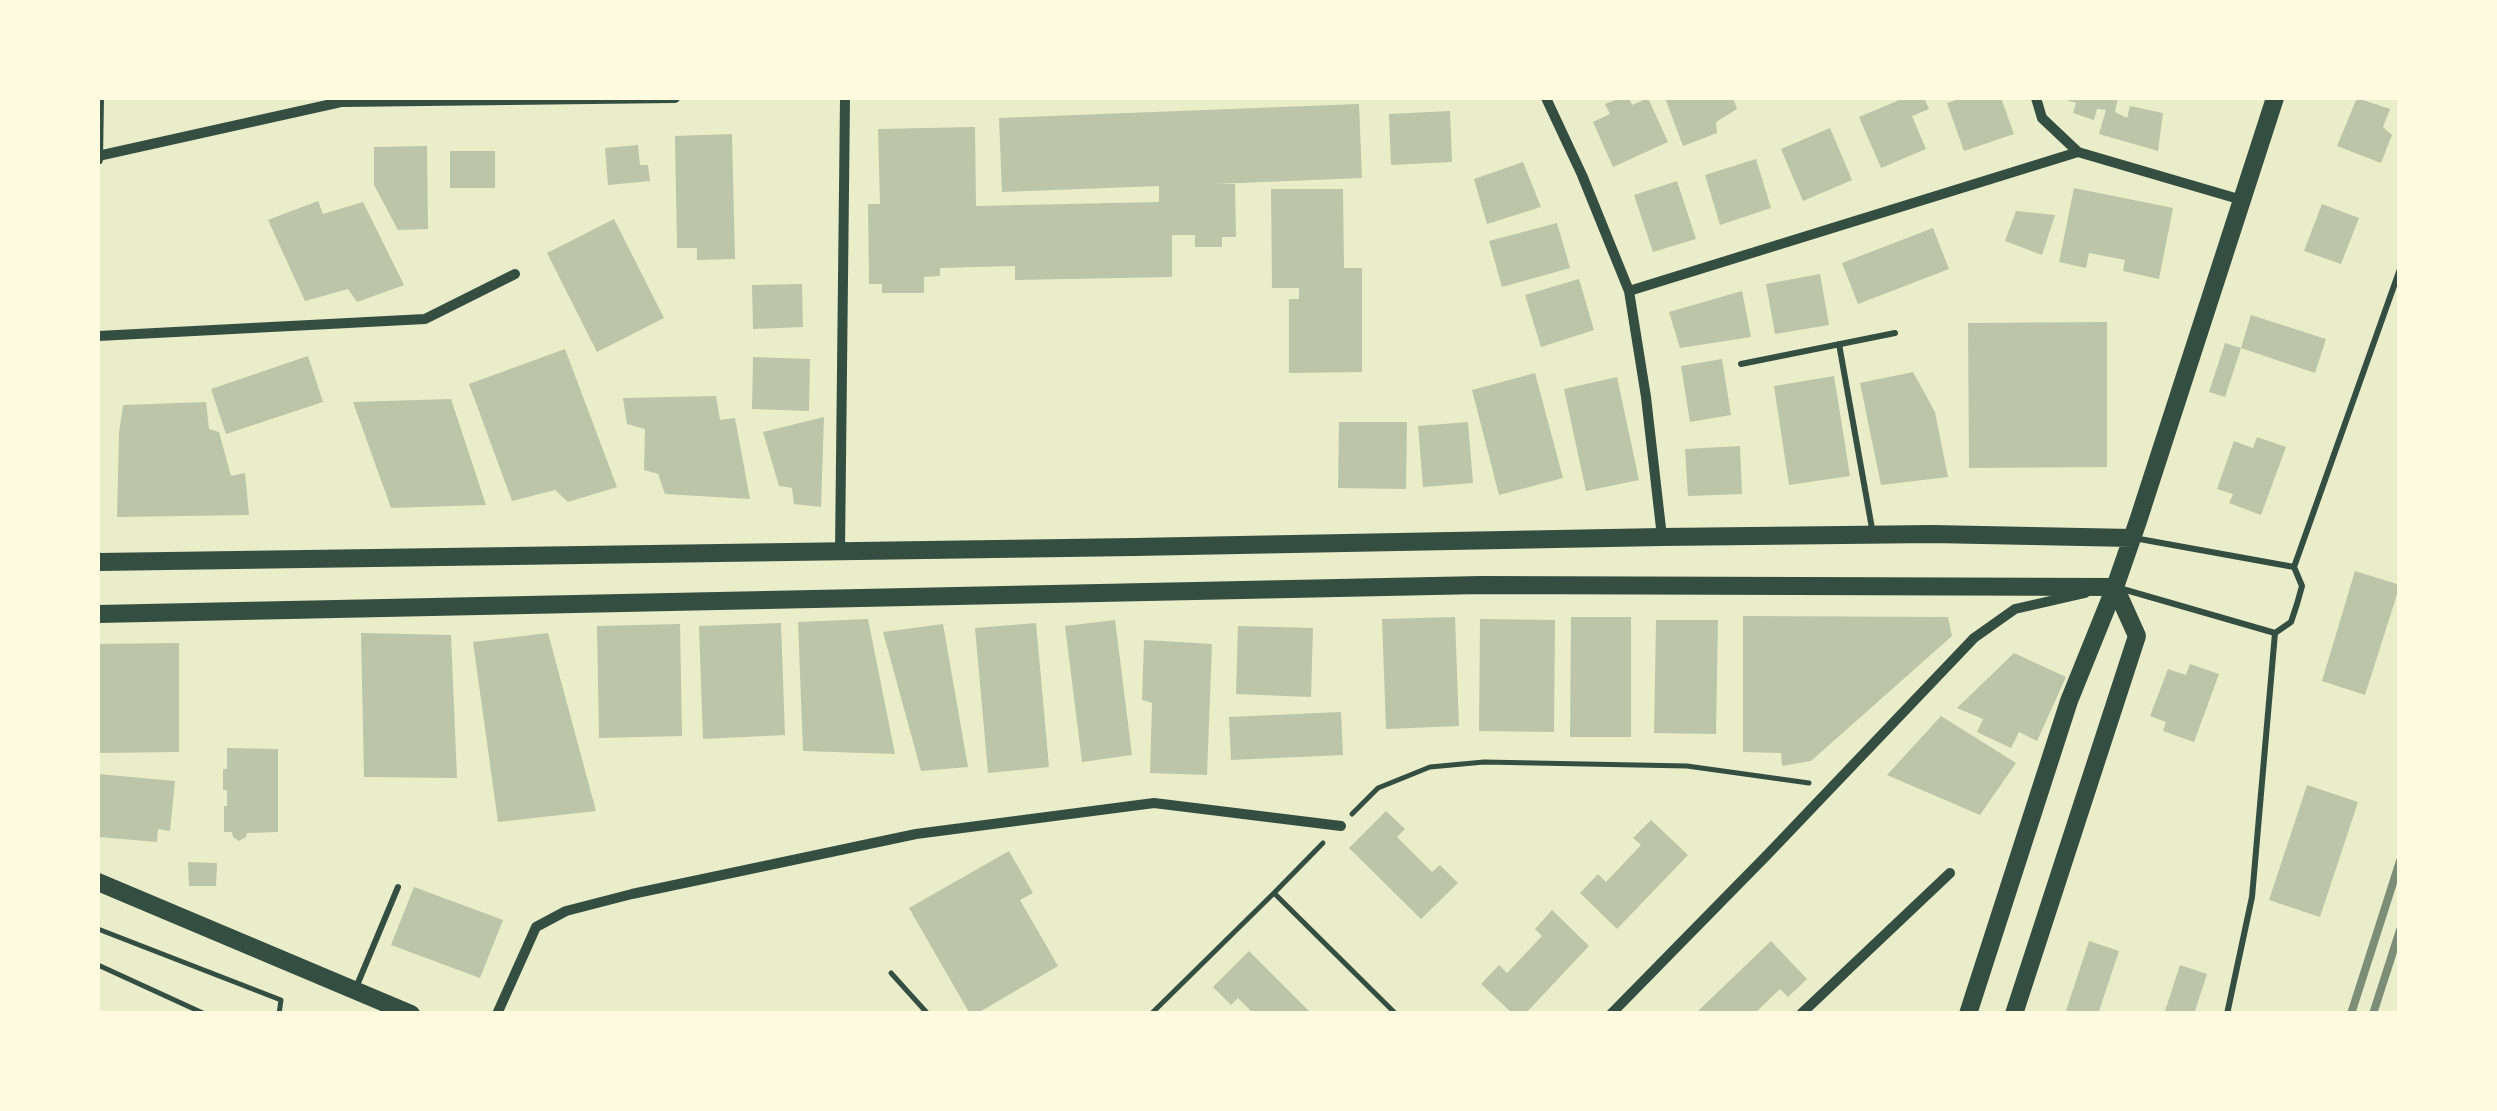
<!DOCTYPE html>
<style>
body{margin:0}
#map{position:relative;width:2497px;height:1111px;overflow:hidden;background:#e9edc9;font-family:Bitter,serif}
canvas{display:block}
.frame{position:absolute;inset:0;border:100px solid #fefae0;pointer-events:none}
</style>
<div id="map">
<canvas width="2497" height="1111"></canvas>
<div class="frame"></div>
</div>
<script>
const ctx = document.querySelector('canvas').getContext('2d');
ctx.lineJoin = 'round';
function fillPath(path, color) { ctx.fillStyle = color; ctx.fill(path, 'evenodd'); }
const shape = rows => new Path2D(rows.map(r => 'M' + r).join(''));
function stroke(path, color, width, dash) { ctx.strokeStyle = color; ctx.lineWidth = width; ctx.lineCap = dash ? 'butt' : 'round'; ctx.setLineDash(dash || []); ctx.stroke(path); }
const building = shape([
 [1621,98,1629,98,1632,105,1648,98,1668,142,1613,167,1593,122,1610,114,1605,104],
 [1665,98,1733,98,1737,109,1716,122,1717,133,1683,146],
 [1904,98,1924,98,1929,109,1912,116,1926,149,1881,168,1859,117],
 [1962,98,2001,98,2014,134,1964,151,1947,103],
 [2060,98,2118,98,2115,112,2127,118,2130,106,2163,113,2158,151,2099,134,2106,110,2097,109,2094,120,2073,113,2076,103],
 [2357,98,2390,109,2383,127,2392,135,2381,163,2337,146],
 [1359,104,1362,178,1215,184,1235,184,1236,237,1222,237,1222,247,1195,247,1195,235,1172,235,1172,277,1015,280,1015,266,940,268,940,276,924,277,924,293,882,293,882,284,869,284,868,204,880,204,878,129,975,127,976,206,1159,202,1159,186,1002,192,999,118],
 [1450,111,1452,162,1391,165,1389,114],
 [1830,128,1852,180,1803,201,1781,149],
 [732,134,735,259,697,260,697,248,677,248,675,136],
 [638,145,640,165,648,165,650,181,608,185,605,148],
 [427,146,428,229,398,230,374,185,374,147],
 [450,151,495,151,495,188,450,188],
 [1756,159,1771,208,1720,225,1705,175],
 [1523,162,1541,207,1487,224,1474,179],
 [1677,181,1696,239,1653,252,1634,195],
 [2074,188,2173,208,2159,279,2123,271,2125,260,2089,253,2086,268,2059,262],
 [1271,189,1343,189,1344,268,1362,268,1362,372,1289,373,1289,299,1299,299,1299,288,1272,288],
 [318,201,323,214,363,202,404,285,357,302,348,289,305,301,268,220],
 [2322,204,2359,218,2341,264,2304,251],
 [2016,211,2055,215,2042,255,2005,241],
 [614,219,664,318,597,352,547,253],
 [1557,223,1570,268,1502,287,1489,241],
 [1933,228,1949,269,1858,304,1842,263],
 [1820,274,1829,325,1775,334,1766,284],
 [1579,279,1594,330,1541,347,1525,295],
 [802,284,803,327,753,329,752,285],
 [1742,291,1751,337,1680,348,1669,312],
 [2251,315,2326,339,2315,373,2241,348,2225,397,2209,392,2225,343,2241,348],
 [2107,322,2107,467,1969,468,1968,323],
 [565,349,617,487,568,502,555,490,512,501,469,384],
 [308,356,323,402,226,434,211,389],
 [753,357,810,359,809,411,752,409],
 [1722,359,1731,415,1690,422,1681,366],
 [1913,372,1935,412,1948,477,1881,485,1860,383],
 [1535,373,1563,478,1499,495,1472,390],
 [1834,376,1850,476,1789,485,1774,386],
 [1617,377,1639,480,1586,491,1564,389],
 [716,396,720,420,735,418,750,499,665,494,658,474,644,470,645,429,627,424,623,398],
 [451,399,486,505,391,508,353,402],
 [206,402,209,429,219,432,231,476,245,473,249,515,117,517,119,433,123,405],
 [824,417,821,507,794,504,792,488,779,486,763,432],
 [1339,422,1407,422,1406,489,1338,488],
 [1468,422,1473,483,1423,487,1418,426],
 [2257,437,2286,447,2261,515,2229,503,2233,494,2217,489,2234,441,2253,448],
 [1740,446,1742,494,1688,496,1685,449],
 [2355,571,2400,585,2365,695,2322,681],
 [1743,616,1948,617,1952,636,1811,761,1782,766,1781,753,1743,752],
 [1455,617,1459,726,1386,729,1382,619],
 [1571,617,1631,617,1631,737,1570,737],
 [868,619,895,754,803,751,798,622],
 [1480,619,1555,620,1554,732,1479,731],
 [1115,620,1132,755,1082,762,1065,626],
 [1656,620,1718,620,1716,734,1654,733],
 [781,623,785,735,703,739,699,626],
 [1036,623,1049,767,988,773,975,628],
 [680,624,682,736,599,738,597,626],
 [943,624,968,767,921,771,883,632],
 [1238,626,1313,628,1311,697,1236,694],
 [361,633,451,635,457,778,364,777],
 [548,633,596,811,498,822,473,642],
 [1144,640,1212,644,1207,775,1150,773,1152,703,1142,700],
 [179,643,179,752,98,753,98,644],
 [2014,653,2066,677,2037,741,2019,732,2011,748,1977,732,1983,719,1957,708],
 [2190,664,2219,674,2194,742,2163,731,2166,722,2150,716,2168,669,2186,675],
 [1341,712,1343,755,1231,760,1229,717],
 [1941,716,2016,763,1980,815,1887,775],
 [227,748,278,749,278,832,247,833,246,837,239,841,233,837,232,832,224,832,224,806,227,806,227,790,223,790,223,769,227,769],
 [98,774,175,781,170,831,158,829,157,842,99,837],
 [2307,785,2358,802,2320,917,2269,900],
 [1386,811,1405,829,1397,837,1432,872,1440,865,1458,883,1421,919,1349,848],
 [1651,820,1688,855,1617,929,1580,893,1598,874,1606,882,1641,845,1633,838],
 [1009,851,1033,893,1020,900,1058,966,976,1014,970,1014,909,908],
 [188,862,217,863,216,886,189,886],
 [414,887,503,920,480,978,391,945],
 [1552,910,1589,946,1525,1014,1513,1014,1481,984,1499,965,1507,973,1542,936,1535,929],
 [1771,941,1807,979,1788,997,1780,989,1754,1014,1699,1014,1697,1012],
 [2089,941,2119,951,2098,1014,2065,1014],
 [1249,951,1312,1014,1254,1014,1238,998,1231,1005,1213,987],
 [2180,965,2207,974,2194,1014,2164,1014]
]);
const path = shape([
 [1352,814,1378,788,1430,767,1484,762,1687,766,1809,783],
 [1274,893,1323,843],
 [98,929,281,1000,279,1014],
 [98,965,205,1014],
 [891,973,928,1014],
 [1151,1014,1274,893,1396,1014]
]);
const service = shape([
 [1839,344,1873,534],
 [1741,364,1895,333],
 [2294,567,2400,269],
 [2119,588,2275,633,2291,622,2297,604,2302,586,2294,567,2134,538],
 [355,990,398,887],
 [2227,1014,2252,897,2275,633]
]);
const minor = shape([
 [1546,98,1582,175,1629,291,1646,397,1662,537],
 [2036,98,2042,118,2078,152,2242,200],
 [98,156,341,102,675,98],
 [98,160,99,98],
 [1629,291,2078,152],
 [98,336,425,319,515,274],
 [840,551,845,98],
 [497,1014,536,927,566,911,632,894,916,834,1154,803,1341,826],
 [1611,1014,1769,853,1974,638,2015,609,2085,593],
 [1801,1014,1950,873]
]);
const secondary = shape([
 [98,562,1134,547,1662,537,1932,534,2132,538],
 [98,614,1481,585,2115,587],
 [98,882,411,1014],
 [1968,1014,2069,701,2115,587,2138,521,2275,98],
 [2014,1014,2137,636,2115,587]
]);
const rail = shape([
 [2351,1014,2400,861],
 [2373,1014,2400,930]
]);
fillPath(building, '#bcc5a7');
stroke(path, '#344e41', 5);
stroke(service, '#344e41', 6);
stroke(minor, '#344e41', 10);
stroke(secondary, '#344e41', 18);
stroke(rail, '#7c8e77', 8);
</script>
